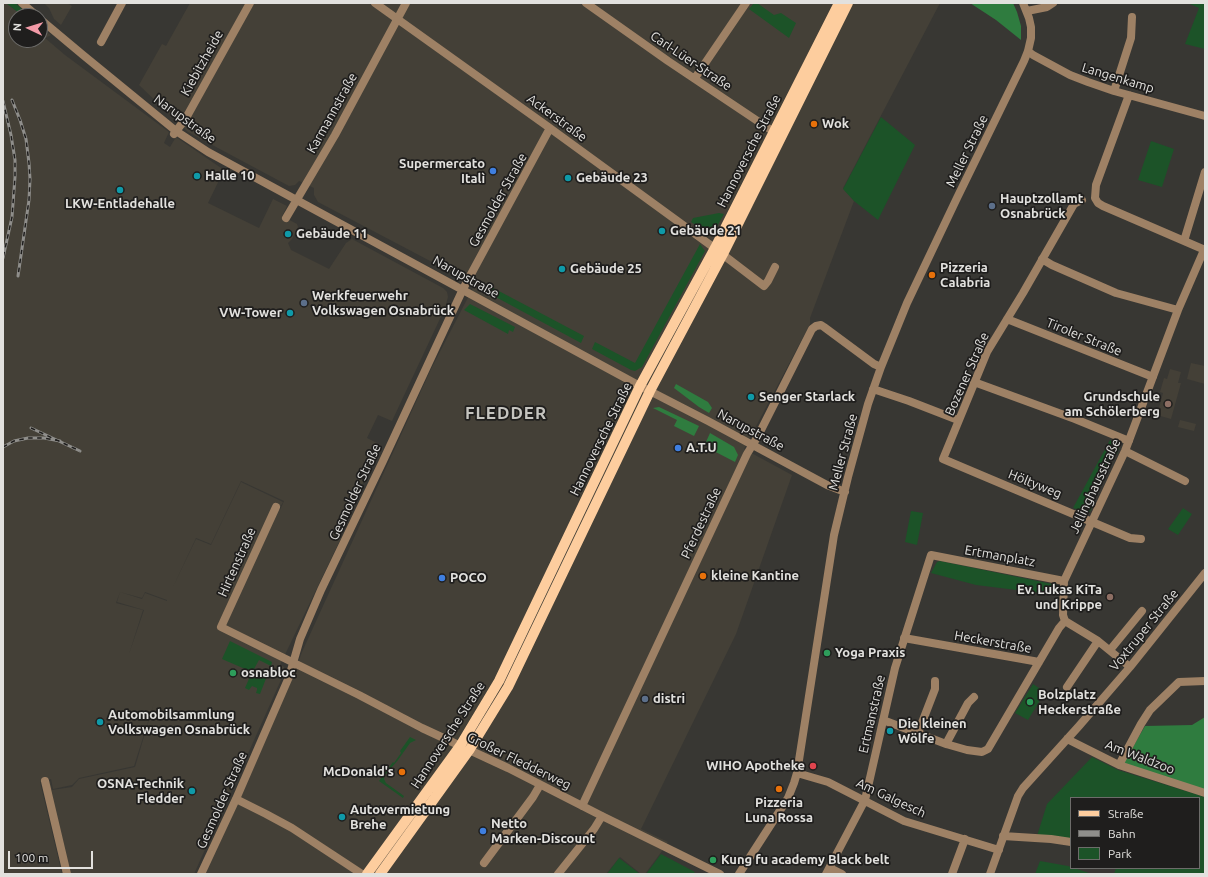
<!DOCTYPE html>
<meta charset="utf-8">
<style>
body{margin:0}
#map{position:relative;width:1208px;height:877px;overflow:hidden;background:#383733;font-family:Ubuntu,sans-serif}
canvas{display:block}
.frame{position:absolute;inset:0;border:4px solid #e2e1de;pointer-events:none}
.legend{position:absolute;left:1070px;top:797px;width:130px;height:72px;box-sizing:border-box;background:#1f1e1d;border:1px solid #6d6c6a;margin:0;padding:5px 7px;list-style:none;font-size:12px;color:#e2e1de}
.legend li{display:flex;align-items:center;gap:8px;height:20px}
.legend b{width:20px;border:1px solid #6d6c6a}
.north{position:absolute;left:8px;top:8px;width:40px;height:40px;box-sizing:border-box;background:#1f1e1d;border:1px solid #6d6c6a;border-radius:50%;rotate:274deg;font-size:11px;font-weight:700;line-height:16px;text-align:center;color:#e2e1de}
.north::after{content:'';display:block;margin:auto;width:14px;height:18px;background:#f39aa7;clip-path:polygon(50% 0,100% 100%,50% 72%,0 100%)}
.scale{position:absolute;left:8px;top:851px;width:85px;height:18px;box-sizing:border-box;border:2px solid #e2e1de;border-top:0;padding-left:5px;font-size:12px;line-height:14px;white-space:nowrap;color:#e2e1de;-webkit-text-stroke:3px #1f1e1d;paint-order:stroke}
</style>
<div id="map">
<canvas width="1208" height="877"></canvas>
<div class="frame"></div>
<ul class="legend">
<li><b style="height:5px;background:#fdcd9e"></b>Straße</li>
<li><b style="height:5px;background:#8f8e8b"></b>Bahn</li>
<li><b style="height:11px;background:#1c5328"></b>Park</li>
</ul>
<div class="north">N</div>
<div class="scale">100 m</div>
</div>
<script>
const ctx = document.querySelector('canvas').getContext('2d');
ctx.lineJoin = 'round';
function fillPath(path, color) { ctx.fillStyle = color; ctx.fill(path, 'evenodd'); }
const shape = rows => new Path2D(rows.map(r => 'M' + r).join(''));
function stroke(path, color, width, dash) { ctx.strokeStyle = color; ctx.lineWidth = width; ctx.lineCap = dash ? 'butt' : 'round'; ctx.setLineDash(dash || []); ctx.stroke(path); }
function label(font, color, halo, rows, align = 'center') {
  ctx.font = font + ' Ubuntu,sans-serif'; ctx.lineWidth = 3.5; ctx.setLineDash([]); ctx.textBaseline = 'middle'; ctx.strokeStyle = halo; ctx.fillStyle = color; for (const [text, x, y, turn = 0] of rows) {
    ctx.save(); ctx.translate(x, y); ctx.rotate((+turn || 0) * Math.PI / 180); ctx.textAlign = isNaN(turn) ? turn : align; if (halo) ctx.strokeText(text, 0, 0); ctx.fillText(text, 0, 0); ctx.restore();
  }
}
const built = shape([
 [3,3,6,3,23,16,16,16,16,40,40,40,40,27,51,35,45,38,65,55,169,132,164,143,170,147,176,137,224,170,208,203,259,228,273,199,287,206,282,216,297,224,298,227,292,239,288,243,291,250,329,269,346,243,352,239,443,288,447,292,448,297,445,308,392,421,378,415,367,438,381,445,338,536,326,531,341,538,280,665,284,667,285,671,194,874,63,874,42,783,50,781,52,790,72,787,79,779,135,767,154,703,134,766,79,778,72,785,53,789,51,779,40,782,62,874,3,874],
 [241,481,284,501,280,510,279,509,283,502,241,482,211,545,196,539,172,589,196,538,211,544],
 [120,592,142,598,145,592,167,600,167,601,145,593,142,599,120,592,117,602,144,610,129,654,143,610,116,603],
 [44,3,67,3,72,6,61,25,54,19,49,8],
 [190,3,940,3,843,188,854,201,810,318,810,324,744,449,792,475,736,634,641,829,668,842,662,851,645,874,641,874,620,857,606,874,203,874,294,673,302,652,431,369,476,282,459,273,453,273,318,202,314,195,314,188,299,181,295,185,289,186,188,132,139,85,162,44,166,46],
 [1191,363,1205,366,1205,384,1187,379],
 [1170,369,1181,372,1178,383,1181,383,1171,419,1157,415,1163,393,1160,392,1164,378,1167,379],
 [1180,420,1196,424,1194,431,1178,427]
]);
const green = shape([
 [6,3,15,3,30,16,23,16],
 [754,3,757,3,774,15,781,13,796,23,789,38,749,9],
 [1188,3,1205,3,1205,49,1185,44,1199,8],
 [881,117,915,145,878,220,854,201,843,189],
 [1151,141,1174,149,1162,187,1138,180],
 [719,213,724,214,715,230,708,233,691,222,693,218],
 [700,244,705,251,642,367,635,371,631,370,592,349,595,342,635,363],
 [478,280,584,336,581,343,492,295,479,284],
 [470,304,515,327,513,332,509,330,508,334,464,310],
 [1110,440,1119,448,1117,454,1112,454,1090,501,1093,505,1090,512,1087,512,1073,508],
 [1183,508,1192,514,1178,535,1168,529],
 [911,511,923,513,917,545,905,542],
 [940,561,1057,585,1057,595,976,585,931,573,937,562],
 [230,641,272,662,271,666,259,660,254,669,267,676,260,694,256,693,257,690,257,688,252,686,249,690,245,688,252,672,222,659],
 [1033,684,1045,692,1028,720,1015,713],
 [410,737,416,740,410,743,398,760,385,775,384,779,386,783,404,796,403,798,379,781,393,762,394,763,401,753,400,751],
 [1092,757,1118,770,1205,797,1205,874,1114,874,1116,868,1199,868,1199,798,1071,798,1071,840,1037,836,1047,804],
 [661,854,695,872,693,874,646,874],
 [619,858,640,874,607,874],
 [1040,861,1068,866,1092,874,1035,874]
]);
const forest = shape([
 [970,3,1013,3,1017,12,1021,26,1021,40,996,20],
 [676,384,708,402,712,408,709,413,699,407,674,388],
 [659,407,699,426,694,436,674,426,677,420,653,408],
 [710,433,734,447,738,455,735,462,708,448,706,442],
 [1205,717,1205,793,1122,766,1145,726,1192,725]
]);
const minor = shape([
 [22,3,37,16],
 [375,3,547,126,709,244,764,286,768,281,775,267],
 [586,3,668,61,774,132,776,136],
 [1027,11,1047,7,1053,3],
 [40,19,83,55,176,131,208,152,640,386,708,421,827,485,845,492],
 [101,42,122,3],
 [1028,51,1033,55,1070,75,1088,82,1114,91,1205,116],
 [695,78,746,3],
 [1114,91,1131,38,1132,17],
 [1129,95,1096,185,1095,198,1098,203,1103,206,1205,250],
 [174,134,186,118,250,3],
 [1082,200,1074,204,1023,293,987,352,943,459,1130,538,1141,539],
 [286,218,335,135,406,3],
 [1184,241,1205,172],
 [1042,259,1052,265,1116,293,1178,310],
 [1007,319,1153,377],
 [974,382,1075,419,1129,441],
 [873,389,909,401,958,420],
 [1125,451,1185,481],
 [276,507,221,627,359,695,422,728,508,768,602,816,720,874],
 [1065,621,1063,615,1064,581,1125,451,1178,310,1204,250],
 [1065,621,1098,641,1130,667],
 [904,638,1039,662],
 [1110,650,1142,611],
 [1067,687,1098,641],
 [883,720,946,744,967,750,982,752,988,749,1059,628,1065,621],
 [918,733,935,689,935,681],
 [1067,739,1119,765,1205,793],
 [946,744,968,703,974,697],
 [1119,765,1141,724,1150,710,1179,682,1205,681],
 [797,773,828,782,904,821,999,850],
 [45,781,67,874],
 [236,799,266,814,292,828,362,874],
 [582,806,747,454,758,436,812,329,816,326,821,325,824,327,874,364,881,367],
 [1003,836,1051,839,1071,842],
 [484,863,533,797,540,785],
 [830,868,842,874],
 [201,874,236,799,289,677,300,639,321,590,383,461,463,289,550,128],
 [558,874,594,829,602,816],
 [739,874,788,798,794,783,797,773,834,535,848,477,868,404,881,367,907,303,957,198,1024,61,1028,51,1031,38,1031,27,1029,18,1023,3],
 [826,874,865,800,895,668,931,555,1064,581],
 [952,874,965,839],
 [990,874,1018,796,1023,788,1079,726,1130,667,1205,573]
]);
const major = shape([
 [367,874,460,746,499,681,640,386,715,248,839,3],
 [380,874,470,749,508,687,650,391,723,254,848,3]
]);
const rail = shape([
 [12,100,20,120,26,139,29,163,30,179,29,200,18,276],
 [3,101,11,135,15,160,15,177,12,217,3,258],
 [31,428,80,451],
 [3,447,14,441,28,438,44,438,60,441]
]);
const markers = [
 [814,124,4,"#e8710a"],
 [493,171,4,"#3f7fe0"],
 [197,176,4,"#0f9aa8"],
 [568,178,4,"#0f9aa8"],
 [120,190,4,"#0f9aa8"],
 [992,206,4,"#5c6f8a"],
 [662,231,4,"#0f9aa8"],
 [288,234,4,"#0f9aa8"],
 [562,269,4,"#0f9aa8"],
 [932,275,4,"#e8710a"],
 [304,303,4,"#5c6f8a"],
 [290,313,4,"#0f9aa8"],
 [751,397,4,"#0f9aa8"],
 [1168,404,4,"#8d6e63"],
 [678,448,4,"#3f7fe0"],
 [703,576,4,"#e8710a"],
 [442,578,4,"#3f7fe0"],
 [1110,597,4,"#8d6e63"],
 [827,653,4,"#2e9e5b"],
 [233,673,4,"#2e9e5b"],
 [645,699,4,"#5c6f8a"],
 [1030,702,4,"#2e9e5b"],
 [100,722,4,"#0f9aa8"],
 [890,731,4,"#0f9aa8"],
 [813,766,4,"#e0444e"],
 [402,772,4,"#e8710a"],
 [779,789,4,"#e8710a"],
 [192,791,4,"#0f9aa8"],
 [342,817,4,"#0f9aa8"],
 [483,831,4,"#3f7fe0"],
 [713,860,4,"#2e9e5b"]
];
const streetNames = [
 ["Carl-Lüer-Straße",691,61,34],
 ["Kiebitzheide",202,63,-61],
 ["Langenkamp",1118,78,17],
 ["Karmannstraße",332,113,-61],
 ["Ackerstraße",557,118,36],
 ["Narupstraße",185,119,36],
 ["Hannoversche Straße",749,151,-63],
 ["Meller Straße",967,151,-64],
 ["Gesmolder Straße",498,200,-61],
 ["Narupstraße",466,277,29],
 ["Tiroler Straße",1084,337,22],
 ["Bozener Straße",967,374,-66],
 ["Narupstraße",751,430,28],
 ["Hannoversche Straße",601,439,-64],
 ["Meller Straße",843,452,-75],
 ["Höltyweg",1035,484,22],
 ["Jellinghausstraße",1095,486,-65],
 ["Gesmolder Straße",355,492,-65],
 ["Pferdestraße",701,523,-65],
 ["Ertmanplatz",1000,556,10],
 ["Hirtenstraße",237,562,-66],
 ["Voxtruper Straße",1144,630,-51],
 ["Heckerstraße",993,642,10],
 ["Ertmanstraße",872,714,-77],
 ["Hannoversche Straße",448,735,-57],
 ["Am Waldzoo",1140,757,21],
 ["Großer Fledderweg",519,761,26],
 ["Am Galgesch",891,798,25],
 ["Gesmolder Straße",222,800,-66]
];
const poiNames = [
 ["Wok",822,124],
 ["Supermercato",485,164,"right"],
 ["Italì",485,179,"right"],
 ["Halle 10",205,176],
 ["Gebäude 23",576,178],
 ["Hauptzollamt",1000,199],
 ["Osnabrück",1000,214],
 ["LKW-Entladehalle",120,204,"center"],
 ["Gebäude 21",670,231],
 ["Gebäude 11",296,234],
 ["Pizzeria",940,268],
 ["Calabria",940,283],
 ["Gebäude 25",570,269],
 ["Werkfeuerwehr",312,296],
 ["Volkswagen Osnabrück",312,311],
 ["VW-Tower",282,313,"right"],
 ["Senger Starlack",759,397],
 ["Grundschule",1160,397,"right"],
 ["am Schölerberg",1160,412,"right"],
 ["A.T.U",686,448],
 ["kleine Kantine",711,576],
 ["POCO",450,578],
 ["Ev. Lukas KiTa",1102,590,"right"],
 ["und Krippe",1102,605,"right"],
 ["Yoga Praxis",835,653],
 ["osnabloc",241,673],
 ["Bolzplatz",1038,695],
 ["Heckerstraße",1038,710],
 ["distri",653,699],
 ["Automobilsammlung",108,715],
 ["Volkswagen Osnabrück",108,730],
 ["Die kleinen",898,724],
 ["Wölfe",898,739],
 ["WIHO Apotheke",805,766,"right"],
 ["McDonald's",394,772,"right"],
 ["OSNA-Technik",184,784,"right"],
 ["Fledder",184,799,"right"],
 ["Pizzeria",779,803,"center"],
 ["Luna Rossa",779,818,"center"],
 ["Autovermietung",350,810],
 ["Brehe",350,825],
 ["Netto",491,824],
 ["Marken-Discount",491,839],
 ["Kung fu academy Black belt",721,860]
];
const districtNames = [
 ["FLEDDER",506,413]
];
fillPath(built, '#444037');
fillPath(green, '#1c5328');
fillPath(forest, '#2f7c3f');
stroke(minor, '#9e8165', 8);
stroke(major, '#fdcd9e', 10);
stroke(rail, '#8f8e8b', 3);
stroke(rail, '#1f1e1d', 1.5, [4.5]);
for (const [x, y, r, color] of markers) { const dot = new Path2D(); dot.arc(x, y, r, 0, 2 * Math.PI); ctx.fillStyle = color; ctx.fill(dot); stroke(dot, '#1f1e1d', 1.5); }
label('13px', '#e2e1de', '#1f1e1d', streetNames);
label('bold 13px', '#e2e1de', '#1f1e1d', poiNames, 'left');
ctx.letterSpacing = '1px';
label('bold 17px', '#c5c4bf', '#1f1e1d', districtNames);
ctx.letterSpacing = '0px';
</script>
